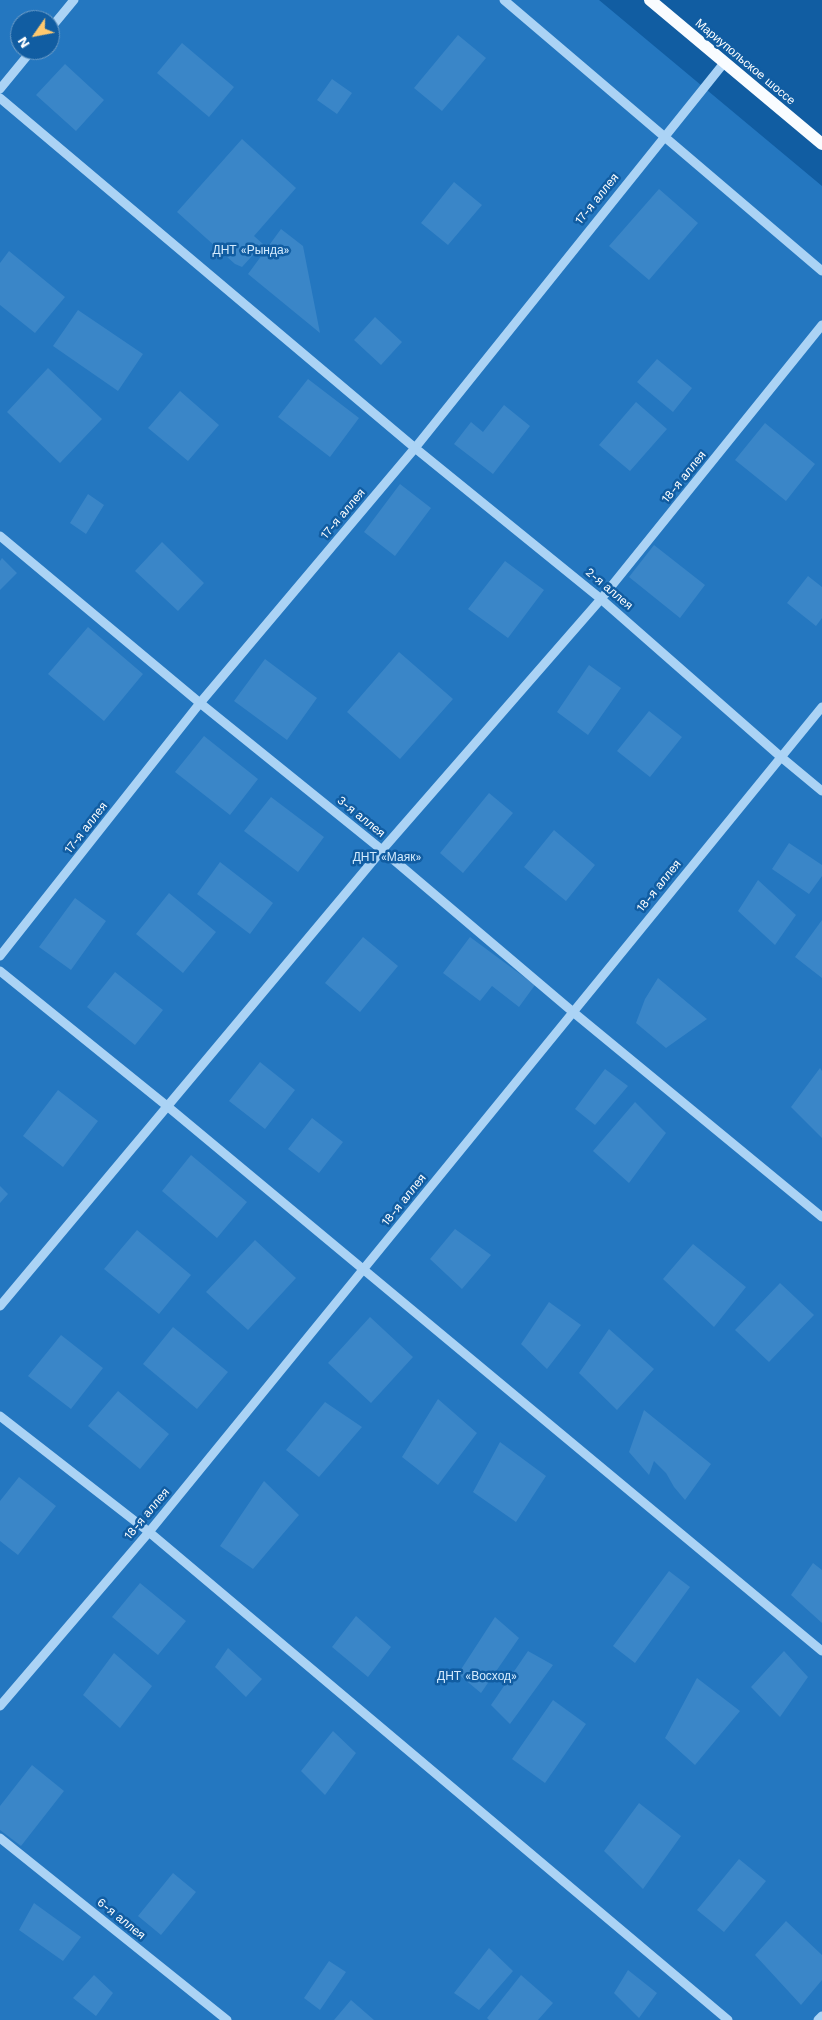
<!DOCTYPE html>
<meta charset="utf-8">
<style>
body{margin:0}
#map{position:relative;width:822px;height:2020px;overflow:hidden;background:#115da2;font-family:"Work Sans",sans-serif}
canvas{display:block}
.north{position:absolute;left:10px;top:10px;width:50px;height:50px;box-sizing:border-box;background:#115da2;border:1px solid #709ec7;border-radius:50%;rotate:237deg;font-size:14px;font-weight:700;line-height:20px;text-align:center;color:#fff}
.north::after{content:'';display:block;margin:auto;width:18px;height:22px;background:#ffc96f;clip-path:polygon(50% 0,100% 100%,50% 72%,0 100%)}
</style>
<div id="map">
<canvas width="822" height="2020"></canvas>
<div class="north">N</div>
</div>
<script>
const ctx = document.querySelector('canvas').getContext('2d');
ctx.lineJoin = 'round';
function fillPath(path, color) { ctx.fillStyle = color; ctx.fill(path, 'evenodd'); }
const shape = rows => new Path2D(rows.map(r => 'M' + r).join(''));
function stroke(path, color, width, dash) { ctx.strokeStyle = color; ctx.lineWidth = width; ctx.lineCap = dash ? 'butt' : 'round'; ctx.setLineDash(dash || []); ctx.stroke(path); }
function label(font, color, halo, rows, align = 'center') {
  ctx.font = font + ' "Work Sans",sans-serif'; ctx.lineWidth = 5; ctx.setLineDash([]); ctx.textBaseline = 'middle'; ctx.strokeStyle = halo; ctx.fillStyle = color; for (const [text, x, y, turn = 0] of rows) {
    ctx.save(); ctx.translate(x, y); ctx.rotate((+turn || 0) * Math.PI / 180); ctx.textAlign = isNaN(turn) ? turn : align; if (halo) ctx.strokeText(text, 0, 0); ctx.fillText(text, 0, 0); ctx.restore();
  }
}
const green = shape([
 [0,0,599,0,822,186,822,2020,0,2020],
 [20,20,50,20,50,50,20,50]
]);
const building = shape([
 [458,35,486,58,442,111,414,88],
 [182,43,234,87,209,117,157,73],
 [65,64,104,100,76,131,36,95],
 [332,79,352,93,337,114,317,100],
 [242,139,296,188,254,236,263,244,242,267,235,264,177,212],
 [454,182,482,205,448,245,421,223],
 [659,189,698,223,649,280,609,246],
 [281,229,303,246,320,333,248,274],
 [9,251,65,297,35,333,0,305,0,263],
 [78,310,143,354,118,391,53,346],
 [375,317,402,342,381,365,354,340],
 [657,359,692,388,673,412,637,382],
 [48,368,102,419,60,463,7,412],
 [308,379,359,418,330,457,278,417],
 [180,391,219,425,188,461,148,428],
 [636,402,667,429,630,471,599,445],
 [504,405,530,426,493,474,454,444,471,422,483,432],
 [765,423,815,464,786,501,735,460],
 [400,484,431,508,395,556,364,532],
 [88,494,104,505,86,534,70,523],
 [162,542,204,583,178,611,135,571],
 [654,545,705,585,680,618,629,577],
 [2,558,17,573,0,590,0,561],
 [505,561,544,590,508,638,468,609],
 [808,576,822,587,822,618,816,626,787,603],
 [88,627,143,674,104,721,48,674],
 [399,652,453,699,400,759,347,712],
 [265,659,317,698,287,740,234,701],
 [589,665,621,688,588,735,557,712],
 [649,711,682,737,650,777,617,751],
 [204,736,258,779,230,815,175,772],
 [489,793,513,813,463,873,440,853],
 [271,797,324,837,298,872,244,831],
 [554,830,595,865,566,901,524,867],
 [789,843,822,865,822,876,809,894,772,869],
 [220,862,273,903,250,934,197,894],
 [758,880,796,915,775,945,738,911],
 [169,893,216,932,183,973,136,934],
 [75,898,106,921,71,970,39,947],
 [822,920,822,978,795,957],
 [363,937,398,966,360,1012,325,983],
 [470,937,535,985,519,1007,492,986,480,1001,443,973],
 [115,972,163,1010,135,1045,87,1007],
 [658,978,707,1019,666,1048,636,1023,645,999],
 [260,1062,295,1090,265,1129,229,1101],
 [820,1068,822,1071,822,1138,791,1107],
 [605,1069,628,1086,595,1125,575,1109],
 [58,1090,98,1121,63,1167,23,1136],
 [635,1102,666,1133,629,1183,593,1151],
 [312,1118,343,1142,319,1173,288,1149],
 [191,1155,247,1202,217,1238,162,1191],
 [0,1186,8,1194,0,1203],
 [455,1229,491,1255,462,1289,430,1259],
 [137,1230,191,1275,159,1314,104,1269],
 [255,1240,296,1278,248,1330,206,1292],
 [693,1244,746,1287,714,1327,663,1279],
 [780,1283,814,1315,769,1362,735,1330],
 [549,1302,581,1325,547,1369,521,1344],
 [370,1317,413,1357,371,1403,328,1363],
 [173,1327,228,1372,197,1409,143,1364],
 [609,1329,654,1369,617,1410,579,1373],
 [61,1335,103,1368,71,1409,28,1376],
 [118,1391,169,1434,140,1469,88,1426],
 [438,1399,477,1433,438,1485,402,1457],
 [325,1402,362,1427,319,1477,286,1450],
 [644,1410,711,1464,685,1500,674,1487,666,1473,654,1461,649,1475,629,1452],
 [500,1442,546,1476,516,1522,473,1492],
 [19,1477,56,1506,18,1555,0,1541,0,1501],
 [264,1481,299,1515,253,1569,220,1546],
 [813,1563,822,1570,822,1623,791,1595],
 [669,1571,690,1587,635,1663,613,1646],
 [140,1583,186,1621,158,1655,112,1617],
 [356,1616,391,1647,368,1677,332,1647],
 [495,1617,519,1638,481,1693,458,1674],
 [228,1648,262,1679,246,1697,215,1667],
 [528,1651,553,1665,510,1724,491,1705],
 [784,1651,808,1677,780,1717,751,1687],
 [114,1653,152,1686,120,1728,83,1695],
 [697,1678,740,1711,695,1765,665,1738],
 [553,1700,586,1724,545,1783,512,1759],
 [333,1731,356,1753,325,1795,301,1771],
 [32,1765,64,1791,21,1846,0,1830,0,1806],
 [639,1803,681,1836,643,1889,604,1851],
 [739,1859,766,1881,724,1932,697,1910],
 [173,1873,196,1892,161,1935,138,1916],
 [34,1903,81,1937,63,1961,19,1930],
 [786,1921,822,1955,822,1980,801,2005,755,1955],
 [489,1948,513,1971,479,2010,454,1993],
 [329,1961,346,1972,320,2010,304,1998],
 [628,1970,657,1993,639,2018,614,1993],
 [94,1975,113,1993,96,2016,73,1998],
 [521,1975,553,2003,538,2020,489,2020,487,2018],
 [351,2000,374,2020,334,2020]
]);
const minor = shape([
 [504,0,822,271],
 [50,29,74,0],
 [0,89,32,50],
 [0,98,415,448,601,599,781,757,822,791],
 [0,536,200,703,382,850,573,1012,822,1217],
 [0,956,200,703,415,448,724,63],
 [0,971,167,1106,822,1651],
 [0,1306,382,850,601,599,822,325],
 [0,1416,149,1532,728,2020],
 [0,1706,149,1532,822,707],
 [0,1838,227,2020],
 [818,2020,822,2016]
]);
const major = shape([
 [650,0,822,144]
]);
const streetNames = [
 ["Мариупольское шоссе",745,62,40],
 ["17-я аллея",597,199,-51],
 ["18-я аллея",684,477,-51],
 ["17-я аллея",343,514,-50],
 ["2-я аллея",609,589,40],
 ["3-я аллея",361,817,39],
 ["17-я аллея",86,828,-52],
 ["18-я аллея",659,886,-51],
 ["18-я аллея",404,1200,-51],
 ["18-я аллея",147,1514,-50],
 ["6-я аллея",121,1919,39]
];
const parkNames = [
 ["ДНТ «Рында»",251,250],
 ["ДНТ «Маяк»",387,857],
 ["ДНТ «Восход»",477,1676]
];
fillPath(green, '#2477c0');
fillPath(building, '#3a86c8');
stroke(minor, '#abd3f5', 9);
stroke(major, '#f9fcff', 12);
label('12px', '#fff', '#115da2', streetNames);
label('12px', '#d4ebfe', '#115da2', parkNames);
</script>
